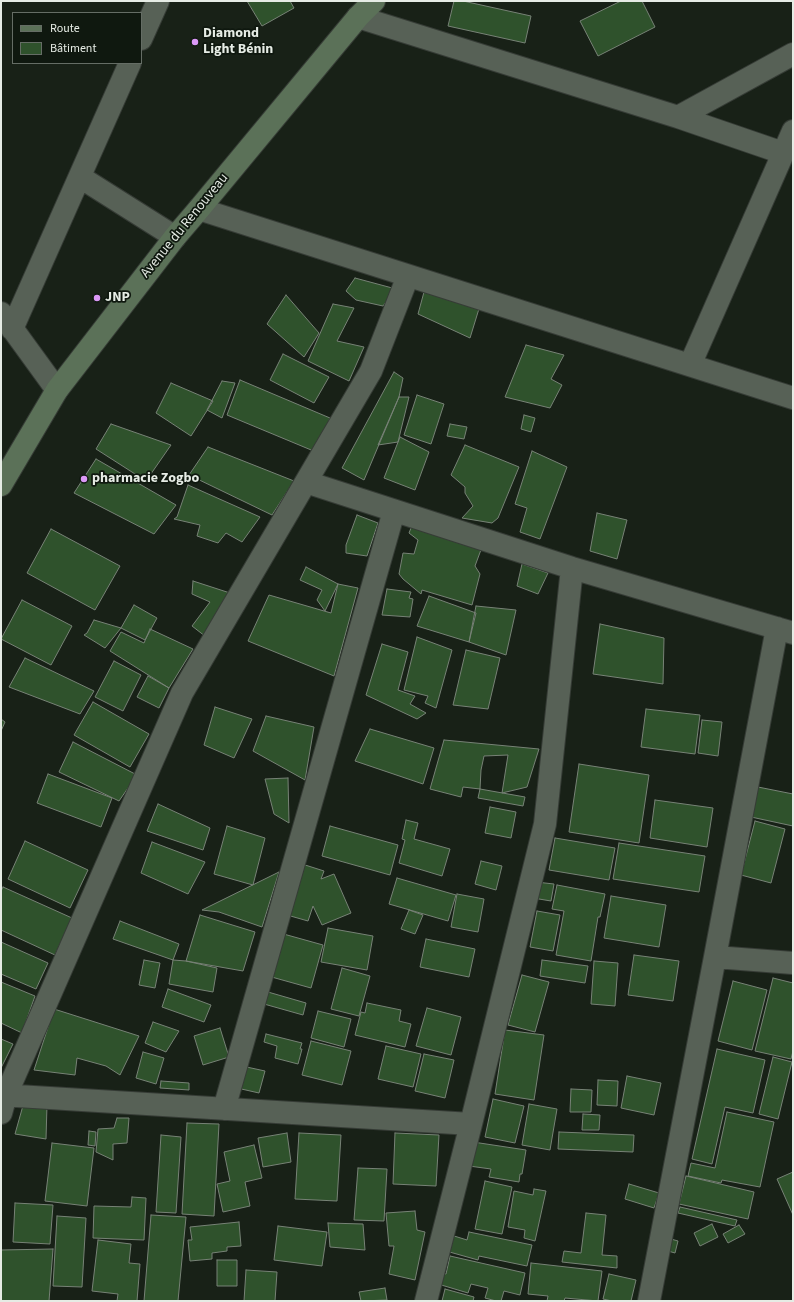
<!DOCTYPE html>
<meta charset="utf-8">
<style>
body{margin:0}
#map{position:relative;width:794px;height:1302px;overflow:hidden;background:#182117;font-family:"Source Sans 3",sans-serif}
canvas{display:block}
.frame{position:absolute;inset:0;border:2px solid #e6ece5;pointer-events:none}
.legend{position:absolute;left:12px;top:12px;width:130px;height:52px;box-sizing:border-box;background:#0f180f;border:1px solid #656d65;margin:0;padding:5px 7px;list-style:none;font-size:12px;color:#e6ece5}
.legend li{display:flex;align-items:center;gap:8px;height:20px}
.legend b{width:20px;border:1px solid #656d65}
</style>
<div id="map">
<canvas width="794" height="1302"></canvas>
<div class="frame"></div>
<ul class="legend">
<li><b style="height:5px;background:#5b7158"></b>Route</li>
<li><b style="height:11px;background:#2f522c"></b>Bâtiment</li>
</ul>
</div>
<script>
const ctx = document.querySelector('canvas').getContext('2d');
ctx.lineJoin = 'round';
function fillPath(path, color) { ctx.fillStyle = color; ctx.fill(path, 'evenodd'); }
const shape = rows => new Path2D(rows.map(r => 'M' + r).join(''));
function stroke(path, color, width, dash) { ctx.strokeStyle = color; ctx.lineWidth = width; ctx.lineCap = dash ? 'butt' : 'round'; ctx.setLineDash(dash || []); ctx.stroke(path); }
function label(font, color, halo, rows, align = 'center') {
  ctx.font = font + ' "Source Sans 3",sans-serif'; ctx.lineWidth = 3.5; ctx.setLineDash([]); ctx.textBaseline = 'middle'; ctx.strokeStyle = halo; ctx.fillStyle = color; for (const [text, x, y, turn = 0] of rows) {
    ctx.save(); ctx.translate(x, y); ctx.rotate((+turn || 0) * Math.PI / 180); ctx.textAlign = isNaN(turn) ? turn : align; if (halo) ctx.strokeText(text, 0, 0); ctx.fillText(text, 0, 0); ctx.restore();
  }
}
const building = shape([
 [247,1,290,1,294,8,262,26,247,1],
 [454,1,463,1,531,16,525,43,448,26,454,1],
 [621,1,642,1,655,27,598,56,580,21,621,1],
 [355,278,396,289,383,306,356,300,346,291,355,278],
 [424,292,482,299,470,338,418,314,424,292],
 [286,295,319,333,304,357,267,324,286,295],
 [333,304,354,308,337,341,364,347,349,381,308,361,333,304],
 [526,345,564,355,551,379,562,385,550,408,505,397,526,345],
 [283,354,329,377,314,403,270,380,283,354],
 [394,372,403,378,399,397,364,480,342,468,394,372],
 [240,380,330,418,316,452,227,415,240,380],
 [222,381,235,383,222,418,207,410,222,381],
 [171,383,213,401,191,436,156,413,171,383],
 [417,395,444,404,431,444,404,435,417,395],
 [399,397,409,397,398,442,378,445,399,397],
 [524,415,535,418,531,432,521,429,524,415],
 [111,424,171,445,146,481,96,449,111,424],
 [450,424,467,427,464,439,447,436,450,424],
 [400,437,429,452,415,490,384,478,400,437],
 [465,445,519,467,498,518,492,523,462,518,473,506,465,493,465,487,451,475,465,445],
 [208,447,294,481,272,515,189,475,208,447],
 [532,451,567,467,540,539,520,532,527,508,515,504,532,451],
 [96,459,176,505,154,534,74,493,96,459],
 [188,485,260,517,242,542,226,533,218,543,197,536,200,525,174,519,177,517,188,485],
 [597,513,627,520,617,559,590,551,597,513],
 [357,515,378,523,367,556,346,553,346,545,357,515],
 [415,518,482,547,475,566,480,574,472,605,422,590,421,594,403,579,399,574,403,553,414,554,418,540,409,533,415,518],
 [51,529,120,566,95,610,27,573,51,529],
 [522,564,548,573,538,594,517,586,522,564],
 [306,567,338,584,325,611,317,600,322,590,300,580,306,567],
 [193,581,230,593,210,640,192,626,210,602,192,594,193,581],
 [338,584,358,588,334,676,248,641,269,595,331,613,338,584],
 [387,589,411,592,409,598,413,599,410,617,382,615,387,589],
 [429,596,476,613,469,642,417,626,429,596],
 [22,600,72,626,51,665,1,639,22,600],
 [134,605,157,618,145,640,121,628,134,605],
 [476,606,516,610,506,655,469,642,476,606],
 [94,620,121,628,105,648,84,635,87,633,94,620],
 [600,624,664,638,663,684,593,674,600,624],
 [150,629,193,649,169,688,110,651,121,632,144,643,150,629],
 [417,637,452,650,436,708,425,703,428,696,404,690,417,637],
 [382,644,408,652,398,690,415,696,410,704,426,713,417,719,366,695,382,644],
 [466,650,500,658,488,709,453,705,466,650],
 [25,658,94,691,80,714,9,687,25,658],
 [114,661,141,675,123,711,95,697,114,661],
 [148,676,169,688,159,708,137,697,148,676],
 [93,702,149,734,130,767,74,735,93,702],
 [215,707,252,719,234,758,204,745,215,707],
 [646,709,700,715,695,754,641,747,646,709],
 [266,716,314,727,305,780,253,751,266,716],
 [1,719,5,722,1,731,1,719],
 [702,720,722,722,718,756,698,753,702,720],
 [370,729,434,748,423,784,355,761,370,729],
 [444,740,539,749,527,787,502,793,508,755,484,756,481,770,480,789,463,787,461,797,430,789,444,740],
 [73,742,137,775,119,801,59,772,73,742],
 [579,764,649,775,639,843,569,832,579,764],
 [48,774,112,798,101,827,37,803,48,774],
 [288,778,289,823,274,814,265,779,288,778],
 [758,787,793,794,793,826,751,817,758,787],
 [480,789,525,797,523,806,478,798,480,789],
 [655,800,713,808,707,847,650,838,655,800],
 [158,804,210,828,203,850,147,831,158,804],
 [490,807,516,812,511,838,485,833,490,807],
 [406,820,418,823,414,839,450,849,442,876,399,863,405,840,402,839,406,820],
 [755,821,785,829,771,883,741,875,755,821],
 [227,826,265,838,253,885,214,874,227,826],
 [330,826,398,845,390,875,322,856,330,826],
 [555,838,615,848,609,880,549,870,555,838],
 [25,841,88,870,70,908,8,879,25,841],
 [152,842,205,862,188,894,141,873,152,842],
 [619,843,705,856,699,892,613,879,619,843],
 [481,861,502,866,496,890,475,884,481,861],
 [302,864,324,871,321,879,334,874,351,913,322,925,313,906,308,921,287,915,302,864],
 [279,872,262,927,219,912,202,910,279,872],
 [397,878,456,895,448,921,389,904,397,878],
 [536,882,554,884,551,901,533,898,536,882],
 [557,885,605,894,600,917,598,917,591,961,556,955,564,911,552,909,557,885],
 [3,887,72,918,55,955,1,930,1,891,3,887],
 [457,894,484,899,478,932,451,927,457,894],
 [611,896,666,905,659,947,604,938,611,896],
 [409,910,423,915,415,934,401,929,409,910],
 [537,911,560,915,553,951,530,947,537,911],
 [200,915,255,932,243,971,186,961,200,915],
 [120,921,179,944,173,960,113,939,120,921],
 [328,928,373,936,367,970,321,962,328,928],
 [280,933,323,945,311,988,268,976,280,933],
 [426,939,475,949,469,977,420,967,426,939],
 [1,942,48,963,36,989,1,974,1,942],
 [634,955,679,961,673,1001,628,995,634,955],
 [144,960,160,963,155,988,139,985,144,960],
 [173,960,186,961,217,968,213,992,169,984,173,960],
 [542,960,588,966,585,983,540,976,542,960],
 [594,961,618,963,615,1006,591,1004,594,961],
 [342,968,370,976,359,1016,331,1009,342,968],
 [522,975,549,982,535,1032,508,1025,522,975],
 [773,978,793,983,793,1051,791,1059,755,1051,773,978],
 [733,981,767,990,752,1050,718,1041,733,981],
 [1,982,35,996,22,1033,1,1023,1,982],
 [168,989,211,1005,204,1022,162,1007,168,989],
 [268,992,306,1003,303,1015,264,1004,268,992],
 [367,1003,401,1010,399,1021,411,1024,405,1047,355,1035,361,1012,365,1013,367,1003],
 [427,1008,461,1017,451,1055,416,1046,427,1008],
 [54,1009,139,1036,120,1075,106,1066,77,1058,75,1075,34,1070,54,1009],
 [318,1011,351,1019,344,1047,311,1038,318,1011],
 [153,1022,179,1031,166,1052,145,1043,153,1022],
 [220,1028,229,1057,203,1065,194,1036,220,1028],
 [505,1030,544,1035,534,1100,495,1094,505,1030],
 [266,1034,302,1043,300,1049,302,1049,298,1064,275,1058,277,1046,264,1042,266,1034],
 [1,1039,13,1044,1,1068,1,1039],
 [311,1041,351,1051,342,1085,302,1075,311,1041],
 [386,1046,421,1054,413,1087,378,1079,386,1046],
 [717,1049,765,1060,753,1113,725,1107,712,1164,692,1159,717,1049],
 [143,1052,164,1058,156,1084,136,1078,143,1052],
 [424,1054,454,1060,445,1098,415,1091,424,1054],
 [773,1057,792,1062,778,1119,759,1114,773,1057],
 [242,1066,265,1071,259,1093,237,1088,242,1066],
 [627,1076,661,1083,654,1115,621,1108,627,1076],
 [598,1080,618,1081,617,1106,597,1105,598,1080],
 [161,1081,189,1083,189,1090,160,1088,161,1081],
 [571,1089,592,1090,591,1112,570,1112,571,1089],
 [493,1099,524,1106,515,1143,485,1137,493,1099],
 [24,1102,47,1105,46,1139,15,1134,24,1102],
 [529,1104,557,1109,550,1150,522,1145,529,1104],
 [727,1112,774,1122,760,1187,722,1180,721,1183,688,1176,691,1163,715,1168,727,1112],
 [583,1114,600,1115,599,1130,582,1130,583,1114],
 [117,1118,129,1118,127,1143,113,1144,113,1160,96,1152,98,1129,114,1128,117,1118],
 [187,1123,219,1124,214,1216,182,1214,187,1123],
 [89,1131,96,1132,95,1146,88,1145,89,1131],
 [559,1132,634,1135,633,1152,558,1149,559,1132],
 [287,1133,291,1162,263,1167,258,1138,287,1133],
 [299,1133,341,1135,337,1201,295,1199,299,1133],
 [395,1133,439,1135,436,1186,393,1184,395,1133],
 [161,1135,181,1137,176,1213,156,1212,161,1135],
 [473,1142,526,1150,522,1174,520,1174,519,1182,489,1177,491,1169,469,1166,473,1142],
 [52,1143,94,1148,87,1206,45,1201,52,1143],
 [254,1145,262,1178,245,1182,250,1206,223,1212,217,1184,230,1181,224,1152,254,1145],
 [358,1168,387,1169,384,1221,354,1220,358,1168],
 [793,1172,793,1215,777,1179,793,1172],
 [686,1176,754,1192,748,1219,679,1204,686,1176],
 [485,1181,512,1187,502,1234,475,1229,485,1181],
 [629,1184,659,1193,654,1208,625,1199,629,1184],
 [534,1189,546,1191,535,1241,524,1238,525,1230,508,1227,514,1191,533,1195,534,1189],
 [132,1197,146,1198,144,1240,93,1238,94,1206,131,1207,132,1197],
 [15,1203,53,1205,50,1244,13,1242,15,1203],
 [680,1207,737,1220,735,1226,678,1213,680,1207],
 [415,1211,417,1230,425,1232,415,1280,389,1274,394,1246,389,1246,386,1213,415,1211],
 [586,1213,606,1215,602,1255,617,1256,617,1268,562,1262,564,1251,581,1253,586,1213],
 [151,1215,186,1217,178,1301,144,1301,151,1215],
 [57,1216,86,1218,82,1287,53,1286,57,1216],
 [239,1222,241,1246,227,1247,227,1251,212,1253,212,1259,190,1261,188,1240,192,1240,190,1227,239,1222],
 [328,1223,363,1224,365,1250,330,1247,328,1223],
 [712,1224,718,1237,700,1246,694,1233,712,1224],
 [739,1225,745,1234,728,1243,723,1234,739,1225],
 [278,1226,327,1232,322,1266,274,1260,278,1226],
 [469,1232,532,1245,527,1266,479,1256,478,1260,446,1251,451,1235,467,1240,469,1232],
 [664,1237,678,1241,675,1253,661,1249,664,1237],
 [98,1240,131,1244,129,1263,140,1264,137,1301,117,1301,118,1294,92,1291,98,1240],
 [53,1249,49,1301,1,1301,1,1250,53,1249],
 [450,1256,525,1273,520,1295,504,1291,501,1301,496,1301,485,1298,488,1288,471,1284,468,1293,438,1284,441,1273,446,1274,450,1256],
 [217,1260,237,1260,237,1286,217,1286,217,1260],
 [531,1263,602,1271,598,1301,565,1298,564,1301,547,1301,548,1296,528,1294,531,1263],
 [246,1270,277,1272,275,1301,244,1301,246,1270],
 [609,1274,636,1280,631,1301,612,1301,603,1299,609,1274],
 [385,1288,387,1300,361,1301,359,1292,385,1288],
 [445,1289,474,1297,473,1301,442,1301,445,1289]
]);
const minor = shape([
 [358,17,678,117,783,153],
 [141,39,158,1],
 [678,117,793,54],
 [80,177,175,237],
 [199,209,793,398],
 [1,313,57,390],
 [12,329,130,63],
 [690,365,793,131],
 [306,482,572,568,793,633],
 [715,957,793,963],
 [1,1095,471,1124],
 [224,1109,394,511],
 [1,1113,6,1095,182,693,371,371,408,276],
 [426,1301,471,1124,545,824,572,568],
 [649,1301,715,957,777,628]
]);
const secondary = shape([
 [1,485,57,390,175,237,199,209,358,17,374,1]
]);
const markers = [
 [195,42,4,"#db99f6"],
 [97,298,4,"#db99f6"],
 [84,479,4,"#db99f6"]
];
const poiNames = [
 ["Diamond",203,34],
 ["Light Bénin",203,50],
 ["JNP",105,298],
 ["pharmacie Zogbo",92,479]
];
const streetNames = [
 ["Avenue du Renouveau",185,226,-51]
];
fillPath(building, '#2f522c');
stroke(building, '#778276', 1);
stroke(minor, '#363c36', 24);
stroke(secondary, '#363c36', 24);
stroke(minor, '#576156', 22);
stroke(secondary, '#5b7158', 22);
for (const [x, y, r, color] of markers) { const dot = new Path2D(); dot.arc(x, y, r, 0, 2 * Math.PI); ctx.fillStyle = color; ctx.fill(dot); stroke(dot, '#0f180f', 1.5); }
label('bold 14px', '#e6ece5', '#0f180f', poiNames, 'left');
label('14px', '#e6ece5', '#0f180f', streetNames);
</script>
